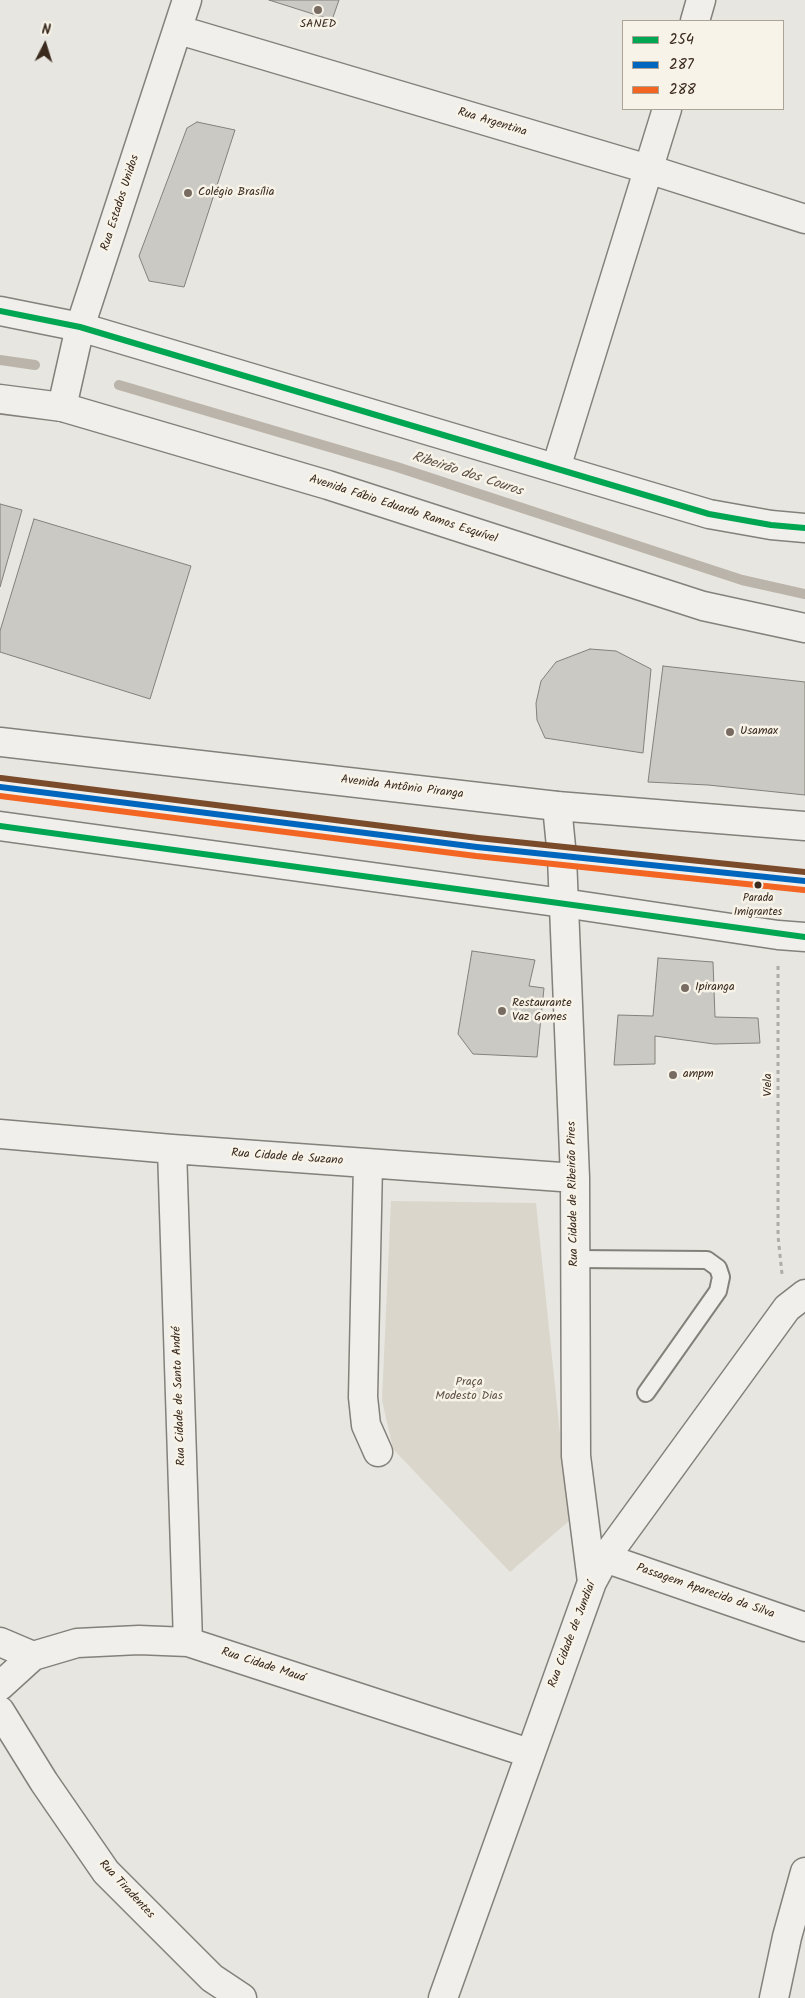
<!DOCTYPE html>
<meta charset="utf-8">
<style>
body{margin:0}
#map{position:relative;width:805px;height:1998px;overflow:hidden;background:#e8e6e0;font-family:Kalam,sans-serif}
canvas{display:block}
.legend{position:absolute;left:622px;top:20px;width:162px;height:90px;box-sizing:border-box;background:#f7f3e8;border:1px solid #aca397;margin:0;padding:6px 9px;list-style:none;font-size:15px;color:#3b2a1e}
.legend li{display:flex;align-items:center;gap:10px;height:25px}
.legend b{width:25px;border:1px solid #aca397}
.north{position:absolute;left:20px;top:20px;width:50px;height:50px;-webkit-text-stroke:4px #f7f3e8;paint-order:stroke;rotate:5deg;font-size:14px;font-weight:700;line-height:20px;text-align:center;color:#3b2a1e}
.north::after{content:'';display:block;margin:auto;width:18px;height:22px;background:#3b2a1e;clip-path:polygon(50% 0,100% 100%,50% 72%,0 100%)}
</style>
<div id="map">
<canvas width="805" height="1998"></canvas>
<ul class="legend">
<li><b style="height:6px;background:#00a651"></b>254</li>
<li><b style="height:6px;background:#0065bd"></b>287</li>
<li><b style="height:6px;background:#f26522"></b>288</li>
</ul>
<div class="north">N</div>
</div>
<script>
const ctx = document.querySelector('canvas').getContext('2d');
ctx.lineJoin = 'round';
function fillPath(path, color) { ctx.fillStyle = color; ctx.fill(path, 'evenodd'); }
const shape = rows => new Path2D(rows.map(r => 'M' + r).join(''));
function stroke(path, color, width, dash) { ctx.strokeStyle = color; ctx.lineWidth = width; ctx.lineCap = dash ? 'butt' : 'round'; ctx.setLineDash(dash || []); ctx.stroke(path); }
function label(font, color, halo, rows, align = 'center') {
  ctx.font = font + ' Kalam,sans-serif'; ctx.lineWidth = 5; ctx.setLineDash([]); ctx.textBaseline = 'middle'; ctx.strokeStyle = halo; ctx.fillStyle = color; for (const [text, x, y, turn = 0] of rows) {
    ctx.save(); ctx.translate(x, y); ctx.rotate((+turn || 0) * Math.PI / 180); ctx.textAlign = isNaN(turn) ? turn : align; if (halo) ctx.strokeText(text, 0, 0); ctx.fillText(text, 0, 0); ctx.restore();
  }
}
const green = shape([
 [391,1201,536,1203,569,1521,510,1572,393,1449,382,1400]
]);
const stream = shape([
 [0,360,35,365],
 [119,385,397,467,742,580,805,594]
]);
const building = shape([
 [269,0,339,0,332,20,269,0],
 [197,122,235,130,184,287,149,281,139,256,187,128,197,122],
 [0,504,22,510,0,587,0,504],
 [34,519,191,566,150,699,0,652,0,631,34,519],
 [590,649,616,651,651,669,643,753,545,738,537,720,536,703,541,681,556,662,590,649],
 [663,666,805,682,805,795,708,785,648,782,663,666],
 [472,951,535,960,529,986,544,988,537,1057,473,1054,458,1034,472,951],
 [658,958,713,962,715,1017,758,1018,760,1043,714,1044,655,1036,655,1064,614,1065,618,1015,653,1016,658,958]
]);
const path = shape([
 [778,966,778,1236,782,1274]
]);
const lane = shape([
 [0,787,477,847,805,881],
 [575,1259,707,1260,718,1268,721,1277,718,1291,646,1393]
]);
const street = shape([
 [695,21,701,0],
 [179,30,648,169,805,219],
 [62,407,80,327,187,0],
 [556,468,667,109],
 [557,806,562,857,575,1178,576,1456,592,1582],
 [0,1134,172,1149,575,1178],
 [172,1149,188,1642],
 [368,1164,363,1397,366,1425,378,1452],
 [605,1558,805,1627],
 [0,1642,33,1656],
 [0,1686,33,1656,77,1643,139,1640,188,1642,529,1753],
 [0,1711,44,1782,106,1872,212,1978,242,1998],
 [443,1998,592,1582,605,1558,787,1308,805,1294],
 [774,1998,787,1937,805,1872]
]);
const secondary = shape([
 [0,742,557,806,805,826],
 [0,826,563,903,778,935,805,937]
]);
const primary = shape([
 [0,311,80,327,709,514,771,525,805,528],
 [0,399,62,407,328,485,703,606,805,628]
]);
const bus1 = shape([
 [0,311,80,327,709,514,771,525,805,528],
 [0,826,805,937]
]);
const bus2 = shape([
 [0,787,477,847,805,881]
]);
const bus3 = shape([
 [0,796,476,856,804,890]
]);
const bus4 = shape([
 [1,778,478,838,805,872]
]);
const markers = [
 [318,10,5,"#786c62"],
 [188,193,5,"#786c62"],
 [730,732,5,"#786c62"],
 [758,885,4.5,"#3b2a1e"],
 [685,988,5,"#786c62"],
 [502,1011,5,"#786c62"],
 [673,1075,5,"#786c62"]
];
const busNames = [
 ["Parada",758,899],
 ["Imigrantes",758,913]
];
const poiNames = [
 ["SANED",318,25,"center"],
 ["Colégio Brasília",198,193],
 ["Usamax",740,732],
 ["Ipiranga",695,988],
 ["Restaurante",512,1004],
 ["Vaz Gomes",512,1018],
 ["ampm",683,1075]
];
const streetNames = [
 ["Rua Argentina",492,123,17],
 ["Rua Estados Unidos",121,203,-72],
 ["Avenida Fábio Eduardo Ramos Esquível",403,510,18],
 ["Avenida Antônio Piranga",402,788,7],
 ["Viela",769,1085,-90],
 ["Rua Cidade de Suzano",287,1158,4],
 ["Rua Cidade de Ribeirão Pires",574,1194,-91],
 ["Rua Cidade de Santo André",180,1396,-92],
 ["Passagem Aparecido da Silva",705,1592,19],
 ["Rua Cidade de Jundiaí",573,1635,-69],
 ["Rua Cidade Mauá",263,1666,18],
 ["Rua Tiradentes",126,1890,47]
];
const parkNames = [
 ["Praça",469,1383],
 ["Modesto Dias",469,1397]
];
const waterNames = [
 ["Ribeirão dos Couros",467,475,18]
];
fillPath(green, '#dad6cc');
stroke(stream, '#bbb4aa', 10);
fillPath(building, '#cbc9c4');
stroke(building, '#84807a', 1);
stroke(lane, '#84807a', 20);
stroke(street, '#84807a', 31);
stroke(secondary, '#84807a', 31);
stroke(primary, '#84807a', 31);
stroke(path, '#afaca8', 3, [4, 4]);
stroke(lane, '#f0efeb', 16);
stroke(street, '#f0efeb', 28);
stroke(secondary, '#f0efeb', 28);
stroke(primary, '#f0efeb', 28);
stroke(bus1, '#00a651', 6);
stroke(bus2, '#0065bd', 6);
stroke(bus3, '#f26522', 6);
stroke(bus4, '#7a4b2a', 6);
for (const [x, y, r, color] of markers) { const dot = new Path2D(); dot.arc(x, y, r, 0, 2 * Math.PI); ctx.fillStyle = color; ctx.fill(dot); stroke(dot, '#f7f3e8', 2); }
label('11px', '#3b2a1e', '#f7f3e8', busNames);
label('12px', '#3b2a1e', '#f7f3e8', poiNames, 'left');
label('12px', '#3b2a1e', '#f7f3e8', streetNames);
label('12px', '#605246', '#f7f3e8', parkNames);
label('italic 14px', '#615347', '#f7f3e8', waterNames);
</script>
